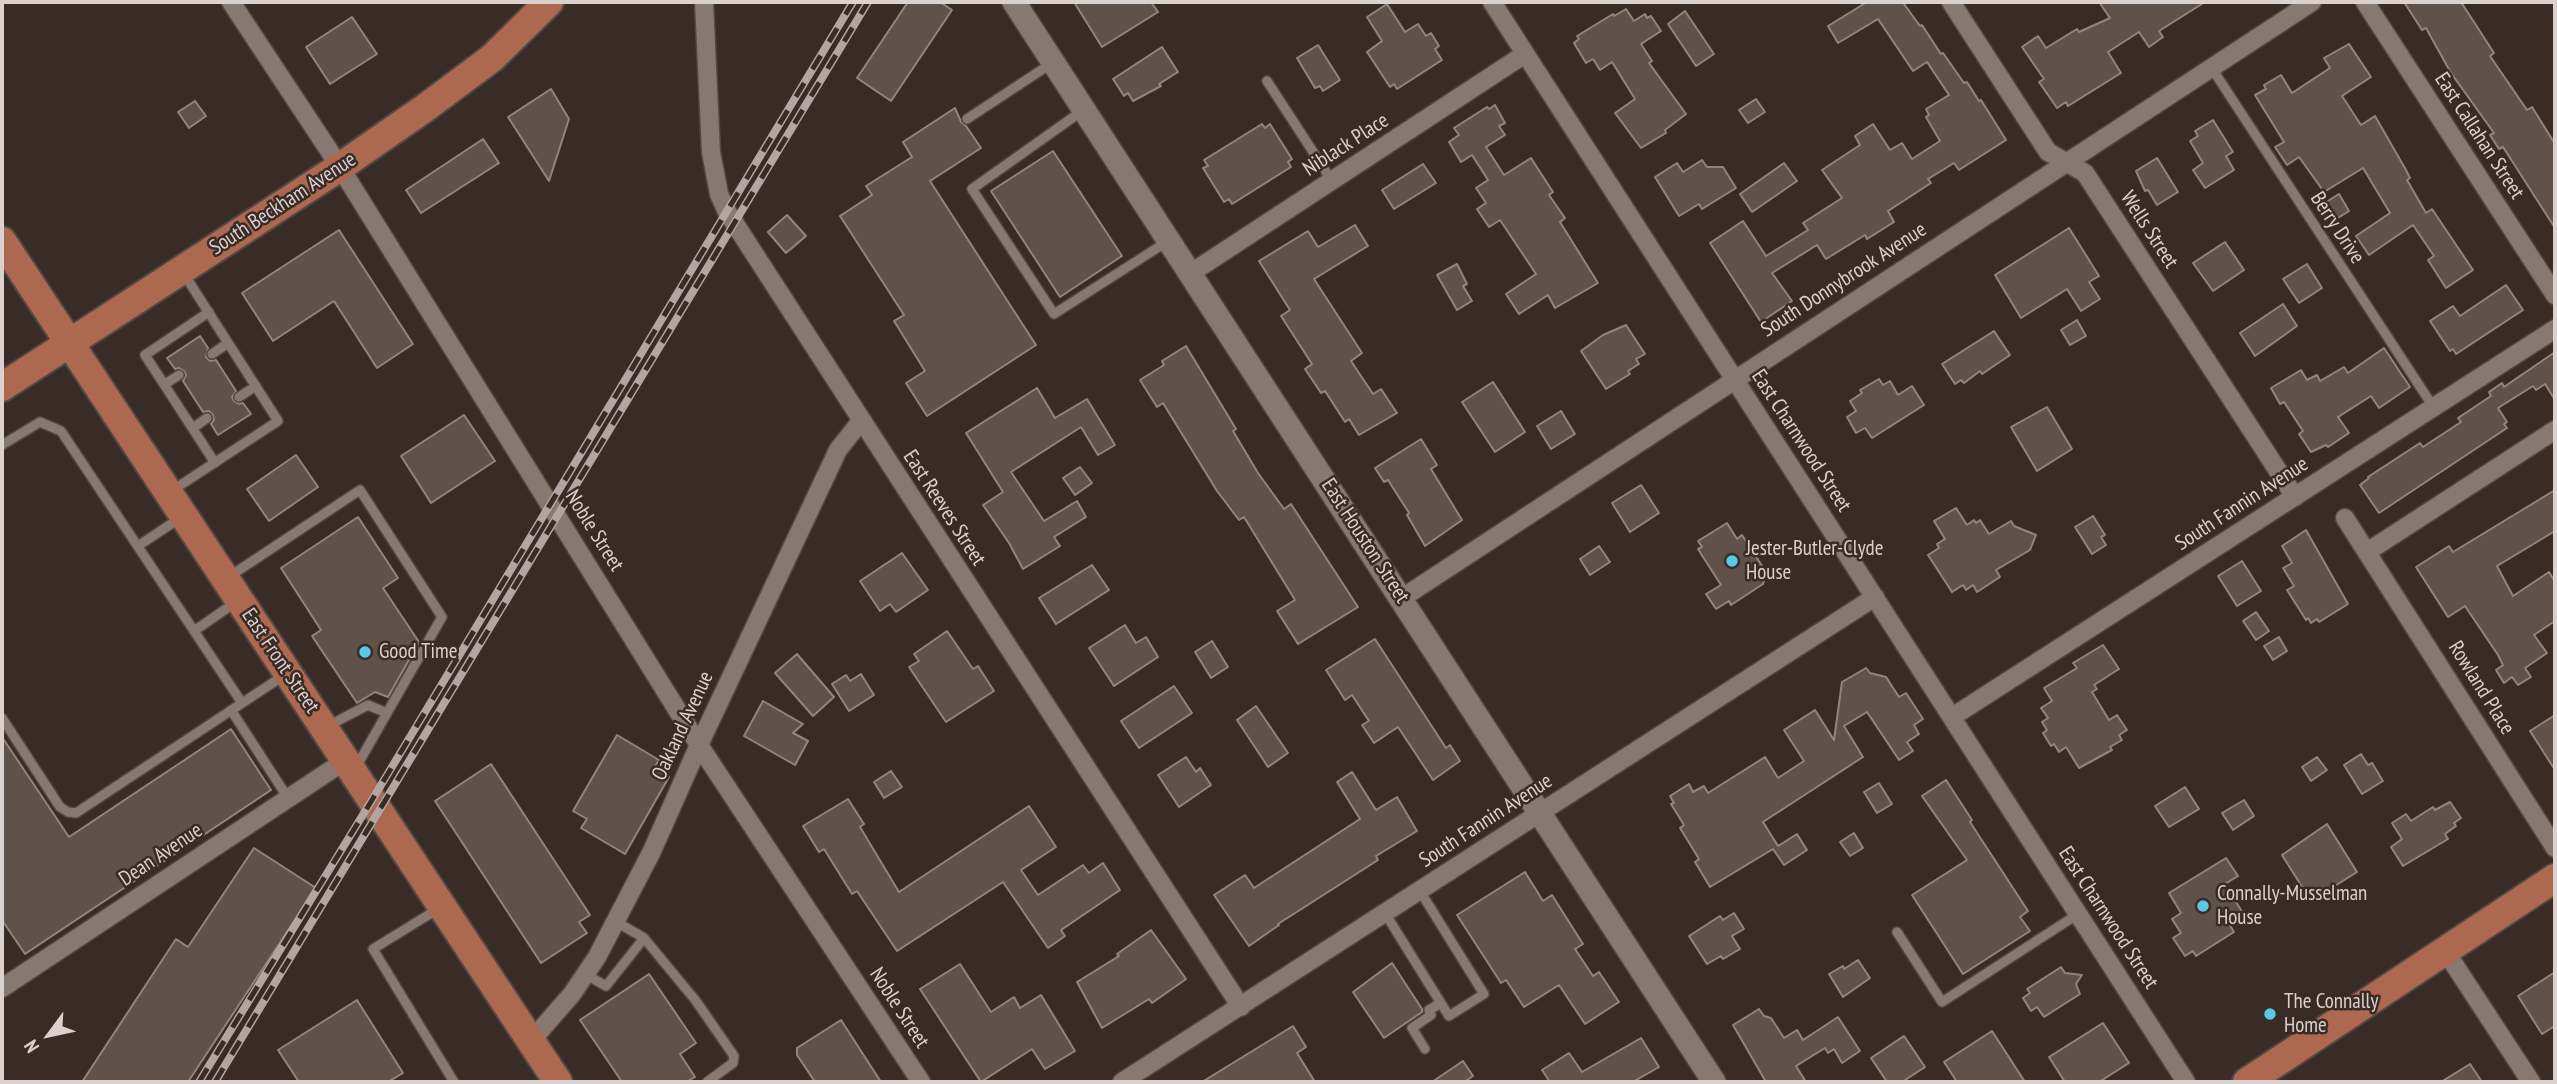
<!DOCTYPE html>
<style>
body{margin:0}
#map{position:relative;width:2557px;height:1084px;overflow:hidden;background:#392b26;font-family:"PT Sans Narrow",sans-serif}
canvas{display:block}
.frame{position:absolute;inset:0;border:4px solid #dbd1ce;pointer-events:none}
.north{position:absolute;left:14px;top:1000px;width:70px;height:70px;-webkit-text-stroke:5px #392b26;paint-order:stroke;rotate:237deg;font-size:19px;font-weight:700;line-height:28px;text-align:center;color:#dbd1ce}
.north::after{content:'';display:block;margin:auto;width:24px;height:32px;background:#dbd1ce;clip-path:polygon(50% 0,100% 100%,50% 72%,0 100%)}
</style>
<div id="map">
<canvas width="2557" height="1084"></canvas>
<div class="frame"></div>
<div class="north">N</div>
</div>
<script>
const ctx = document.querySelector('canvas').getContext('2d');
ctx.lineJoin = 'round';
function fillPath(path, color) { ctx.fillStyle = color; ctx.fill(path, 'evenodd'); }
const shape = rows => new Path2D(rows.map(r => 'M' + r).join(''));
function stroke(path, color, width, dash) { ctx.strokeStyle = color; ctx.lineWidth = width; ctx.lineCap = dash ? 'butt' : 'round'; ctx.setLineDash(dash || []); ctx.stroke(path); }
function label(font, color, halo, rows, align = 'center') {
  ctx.font = font + ' "PT Sans Narrow",sans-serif'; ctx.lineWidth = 5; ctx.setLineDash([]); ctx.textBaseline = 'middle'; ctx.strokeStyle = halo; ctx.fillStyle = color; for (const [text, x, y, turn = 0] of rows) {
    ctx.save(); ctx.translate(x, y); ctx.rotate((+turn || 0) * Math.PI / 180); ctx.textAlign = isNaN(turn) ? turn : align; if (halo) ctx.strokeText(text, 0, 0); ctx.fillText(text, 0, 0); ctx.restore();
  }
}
const building = shape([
 [908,2,940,2,952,10,891,101,857,78,908,2],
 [1074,2,1151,2,1158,12,1102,47,1074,2],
 [1867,2,1908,2,1904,4,1920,26,1922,25,1941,54,1943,53,1964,83,1967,82,1979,101,1981,100,2006,140,1959,170,1954,163,1928,179,1931,183,1888,211,1894,222,1867,239,1865,235,1826,259,1817,245,1772,273,1792,301,1761,322,1710,243,1743,221,1766,256,1808,230,1803,223,1842,198,1822,170,1860,145,1855,136,1873,124,1890,150,1902,143,1912,159,1940,141,1926,117,1929,115,1926,109,1949,95,1927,62,1913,71,1878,19,1838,43,1828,26,1867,2],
 [2099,2,2205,2,2159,31,2163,37,2149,47,2139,32,2108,52,2121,73,2068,106,2066,102,2057,108,2039,82,2044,79,2022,47,2038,36,2046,48,2077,29,2079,32,2110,18,2099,2],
 [2404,2,2461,2,2494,53,2490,56,2527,110,2532,107,2555,144,2555,228,2503,147,2499,149,2490,135,2494,133,2451,73,2426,28,2422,30,2404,2],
 [1387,4,1405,32,1418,24,1426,36,1431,33,1439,46,1435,49,1442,60,1397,89,1394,84,1390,87,1367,52,1382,41,1367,17,1387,4],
 [1626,9,1634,21,1645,14,1647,18,1651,16,1661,31,1641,44,1652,61,1649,63,1686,114,1665,130,1666,133,1641,148,1615,113,1635,99,1612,62,1600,70,1593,59,1586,63,1574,43,1579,39,1577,36,1613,14,1614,16,1626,9],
 [1685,11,1714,54,1696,66,1668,24,1685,11],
 [352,17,377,54,330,84,306,47,352,17],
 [2349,44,2371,77,2342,96,2361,125,2375,116,2406,170,2410,178,2407,180,2426,213,2432,209,2473,270,2446,288,2428,260,2434,256,2413,225,2369,255,2356,236,2390,213,2363,168,2324,192,2299,157,2287,165,2275,147,2284,142,2255,95,2266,89,2264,85,2281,75,2292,93,2330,68,2324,58,2349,44],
 [1318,45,1340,80,1323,91,1320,86,1315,88,1297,58,1318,45],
 [1162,47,1178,72,1159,84,1161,86,1133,101,1128,93,1124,96,1113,79,1162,47],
 [551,89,569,119,549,181,508,117,551,89],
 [1756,99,1765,112,1748,123,1739,110,1756,99],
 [195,101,206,116,189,128,178,112,195,101],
 [1495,105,1505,123,1499,126,1505,135,1486,147,1504,175,1531,158,1553,192,1549,195,1565,218,1560,222,1598,283,1555,308,1548,295,1519,314,1506,294,1536,274,1500,220,1489,227,1477,209,1486,203,1476,188,1488,180,1472,155,1461,162,1449,142,1459,135,1454,128,1487,107,1489,109,1495,105],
 [955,108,961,122,966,126,981,148,930,181,1036,345,927,416,906,383,925,371,894,321,904,315,840,216,872,195,866,186,912,157,903,142,955,108],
 [2213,120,2233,152,2226,156,2234,170,2205,188,2193,170,2203,163,2190,141,2198,136,2195,131,2213,120],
 [1262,124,1265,128,1270,124,1292,159,1288,162,1291,167,1232,204,1229,199,1224,202,1203,168,1208,166,1204,160,1262,124],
 [483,139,499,163,421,213,406,190,483,139],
 [1053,151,1122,256,1060,297,991,191,1053,151],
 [2157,158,2178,192,2157,205,2148,190,2145,191,2136,171,2157,158],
 [1702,160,1707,167,1723,167,1736,188,1702,209,1699,204,1679,216,1655,177,1677,163,1683,172,1702,160],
 [1784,163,1797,181,1752,212,1740,194,1784,163],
 [1423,164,1436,183,1394,209,1382,190,1423,164],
 [2339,194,2349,211,2333,221,2323,204,2339,194],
 [787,215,806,236,786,253,768,232,787,215],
 [1355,225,1368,246,1314,279,1362,353,1351,361,1373,394,1381,389,1397,413,1359,435,1349,419,1345,422,1325,391,1321,393,1305,369,1312,364,1281,316,1290,310,1259,261,1308,231,1318,247,1355,225],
 [2069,228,2099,276,2089,282,2100,299,2081,311,2067,289,2021,318,1995,275,2069,228],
 [339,230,413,344,377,368,334,301,273,341,242,293,339,230],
 [2225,242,2244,270,2213,291,2193,263,2225,242],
 [1457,264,1467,284,1463,286,1472,301,1457,310,1437,275,1457,264],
 [2307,264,2322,288,2299,303,2283,279,2307,264],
 [2506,285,2523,310,2456,354,2453,349,2450,351,2430,321,2453,306,2460,316,2506,285],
 [2283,304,2297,326,2255,356,2240,333,2283,304],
 [2077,320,2086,336,2070,345,2061,330,2077,320],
 [1626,325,1645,354,1636,359,1639,364,1628,371,1630,374,1606,389,1581,351,1603,335,1626,325],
 [1994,331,2010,355,1982,374,1980,371,1964,383,1961,380,1955,384,1942,364,1994,331],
 [200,336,208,348,206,357,210,361,216,360,236,391,232,397,234,401,239,404,243,403,251,414,218,435,211,424,214,420,213,415,209,411,203,412,183,381,186,375,184,371,179,368,175,369,167,358,200,336],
 [1186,346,1236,429,1233,431,1258,473,1284,509,1291,504,1358,607,1298,644,1277,611,1295,600,1244,517,1239,520,1217,491,1163,403,1157,407,1140,380,1164,365,1162,361,1186,346],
 [2384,348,2410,387,2379,408,2371,396,2338,417,2349,433,2328,447,2326,445,2311,452,2299,434,2303,431,2284,402,2280,404,2271,388,2301,370,2307,380,2317,375,2320,381,2344,367,2348,373,2384,348],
 [2555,352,2555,400,2545,384,2536,390,2533,386,2498,408,2507,422,2504,424,2507,428,2379,513,2360,485,2369,478,2368,477,2420,443,2423,447,2461,422,2458,418,2491,396,2489,392,2502,383,2504,387,2555,352],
 [1879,379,1883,385,1890,381,1898,395,1912,386,1924,405,1872,438,1865,428,1856,433,1847,417,1856,411,1850,401,1862,393,1860,390,1879,379],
 [1493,382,1525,432,1495,452,1462,402,1493,382],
 [1037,388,1055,418,1087,399,1115,445,1098,455,1081,427,1011,472,1044,521,1077,501,1086,517,1054,537,1060,546,1023,569,1009,543,983,505,1003,492,966,433,1037,388],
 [2047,407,2072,449,2037,471,2011,427,2047,407],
 [1561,411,1575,434,1551,449,1537,426,1561,411],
 [464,415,495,461,431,503,401,456,464,415],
 [1421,439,1437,465,1431,469,1462,520,1425,546,1407,515,1409,513,1388,480,1384,482,1375,468,1421,439],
 [296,455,318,487,269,521,247,489,296,455],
 [1080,467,1092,483,1075,495,1063,478,1080,467],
 [1641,485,1659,513,1630,532,1612,503,1641,485],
 [2555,490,2555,531,2497,566,2513,596,2549,572,2555,582,2555,621,2534,635,2547,653,2525,668,2531,677,2518,685,2512,677,2504,683,2496,670,2503,665,2498,655,2465,606,2448,617,2416,567,2449,546,2453,552,2555,490],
 [1956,508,1967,525,1974,520,1976,523,1980,520,1989,534,2011,521,2014,526,2036,535,2030,550,1996,570,2000,577,1977,592,1973,585,1966,590,1963,585,1952,592,1928,555,1939,548,1937,544,1945,539,1934,521,1956,508],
 [2093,516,2105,535,2101,537,2106,545,2092,554,2075,527,2093,516],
 [358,517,398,578,383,588,419,642,388,697,375,692,357,703,312,636,321,630,281,568,358,517],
 [1727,523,1737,539,1742,535,1766,572,1763,584,1731,605,1729,601,1716,609,1706,594,1721,585,1698,549,1702,547,1698,541,1727,523],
 [2306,530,2348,604,2319,622,2317,619,2311,623,2308,618,2306,620,2287,590,2294,586,2283,568,2292,563,2282,546,2306,530],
 [1599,546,1610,562,1590,575,1580,559,1599,546],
 [902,553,928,590,896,612,890,604,880,611,860,581,902,553],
 [2242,561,2261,591,2237,606,2218,576,2242,561],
 [1092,565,1109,590,1056,624,1039,598,1092,565],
 [2256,612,2269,631,2256,640,2243,621,2256,612],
 [1125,625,1136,643,1146,637,1158,657,1114,686,1089,648,1125,625],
 [947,631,973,669,978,666,994,691,946,722,909,667,919,661,914,654,947,631],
 [2279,637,2287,651,2273,660,2264,646,2279,637],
 [1375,639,1446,748,1450,745,1460,761,1433,780,1398,727,1374,743,1362,725,1369,721,1352,695,1345,700,1326,670,1375,639],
 [1212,641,1228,667,1211,678,1195,652,1212,641],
 [2103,645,2119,669,2094,685,2097,689,2092,692,2109,720,2117,715,2127,730,2119,735,2122,740,2110,747,2112,750,2079,768,2066,747,2059,752,2054,744,2051,746,2043,733,2047,730,2042,722,2048,718,2041,708,2052,701,2044,688,2077,668,2073,663,2103,645],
 [797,654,834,697,813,716,775,673,797,654],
 [1866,668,1870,673,1886,677,1899,697,1906,693,1923,719,1914,725,1919,734,1907,742,1913,751,1899,760,1867,712,1844,726,1863,757,1763,822,1778,846,1797,834,1807,850,1784,865,1773,849,1710,887,1695,862,1699,859,1680,828,1684,825,1671,804,1674,803,1670,796,1689,784,1693,792,1704,786,1708,793,1765,757,1778,778,1804,761,1784,730,1815,710,1834,740,1842,682,1866,668],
 [861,674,874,695,849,711,832,684,846,675,850,681,861,674],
 [1174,686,1192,713,1139,748,1121,721,1174,686],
 [763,701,803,724,793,733,808,741,795,765,744,736,763,701],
 [1256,706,1288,753,1268,767,1237,720,1256,706],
 [2555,715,2555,770,2530,731,2555,715],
 [231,729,271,790,25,954,2,920,2,737,69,837,231,729],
 [617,735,659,760,654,768,669,777,625,854,581,828,587,819,573,811,617,735],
 [2361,754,2368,765,2372,763,2383,781,2362,794,2344,765,2361,754],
 [1186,757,1196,772,1200,768,1211,785,1179,807,1158,775,1186,757],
 [2317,757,2327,770,2311,781,2302,767,2317,757],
 [491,764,590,915,579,922,587,933,541,963,435,801,491,764],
 [891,771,902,787,884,798,874,782,891,771],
 [1352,772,1376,810,1397,797,1417,831,1376,856,1378,860,1278,924,1279,925,1249,946,1214,895,1245,875,1254,888,1360,819,1337,782,1352,772],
 [1946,780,1972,820,1970,822,2028,911,2020,917,2030,931,1963,974,1912,895,1967,860,1922,796,1946,780],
 [1879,783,1892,804,1877,813,1864,792,1879,783],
 [2185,787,2199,809,2169,827,2155,806,2185,787],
 [848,799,864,824,860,827,899,892,1029,806,1056,847,1021,870,1038,895,1083,865,1089,873,1103,863,1120,890,1061,930,1065,936,1048,948,1003,882,897,951,857,891,852,894,824,849,819,852,803,826,848,799],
 [2244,800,2254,816,2233,830,2222,813,2244,800],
 [2450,802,2461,818,2454,823,2456,826,2445,834,2448,839,2403,866,2391,847,2402,839,2392,823,2406,814,2411,821,2433,807,2435,810,2450,802],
 [2327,824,2357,872,2311,901,2282,855,2327,824],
 [1854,833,1863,848,1850,856,1840,842,1854,833],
 [254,848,316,888,188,1082,82,1082,176,939,188,947,254,848],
 [2226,858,2238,876,2225,884,2244,915,2229,924,2234,932,2196,956,2193,951,2185,956,2173,938,2181,933,2172,919,2181,913,2169,893,2226,858],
 [1525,872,1543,901,1552,895,1583,944,1575,949,1593,976,1599,972,1619,1002,1585,1024,1559,985,1524,1007,1506,980,1501,983,1457,915,1525,872],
 [1734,913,1744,929,1732,936,1740,949,1723,959,1721,956,1707,964,1689,936,1720,916,1723,920,1734,913],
 [1151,930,1186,979,1152,1003,1149,999,1102,1028,1077,982,1119,956,1117,954,1151,930],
 [1858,960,1870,978,1843,997,1829,974,1843,966,1844,969,1858,960],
 [1392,963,1422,1009,1422,1012,1384,1038,1353,992,1392,963],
 [960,964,991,1012,1014,997,1020,1008,1041,995,1075,1051,1045,1069,1032,1049,981,1082,920,989,960,964],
 [2061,967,2065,973,2082,975,2076,984,2080,994,2044,1017,2037,1007,2031,1011,2023,998,2030,993,2027,989,2061,967],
 [2555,972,2555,1026,2542,1034,2518,996,2555,972],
 [649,974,696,1043,680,1054,695,1077,686,1082,622,1082,580,1020,649,974],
 [357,1000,403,1073,388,1082,299,1082,278,1050,357,1000],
 [1759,1009,1764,1016,1771,1018,1784,1038,1797,1030,1803,1040,1838,1017,1860,1051,1842,1063,1834,1049,1828,1053,1825,1048,1796,1066,1806,1082,1766,1082,1733,1025,1759,1009],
 [841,1020,881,1082,815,1082,797,1055,797,1048,841,1020],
 [2103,1023,2129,1063,2099,1082,2065,1082,2049,1057,2103,1023],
 [1293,1026,1306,1047,1297,1053,1315,1082,1202,1082,1293,1026],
 [1992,1031,2025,1082,1957,1082,1944,1062,1992,1031],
 [1904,1036,1925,1067,1902,1082,1887,1082,1871,1058,1904,1036],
 [1641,1038,1659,1067,1633,1082,1550,1082,1542,1070,1569,1053,1582,1072,1641,1038],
 [1463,1061,1473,1076,1464,1082,1432,1082,1463,1061],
 [2470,1064,2482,1082,2441,1082,2470,1064]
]);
const service = shape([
 [2211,67,2434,408],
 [1267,81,1332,181],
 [1082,111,972,189,1054,314,1168,241],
 [967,119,1052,63],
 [209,312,145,355,215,463],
 [212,354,228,343],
 [165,384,179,375],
 [239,397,256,386],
 [193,428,207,418],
 [2,445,40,422,61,431,242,703],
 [173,490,278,421,184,274],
 [138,546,180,518],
 [230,576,360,490,442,617,355,769],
 [194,631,236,602],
 [231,710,288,798],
 [2,718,60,807,68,812,76,813,286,674],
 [326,727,368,705,387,713],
 [438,909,373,949,454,1082],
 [1385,913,1449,1016,1484,994,1420,891],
 [615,921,644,938],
 [1897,932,1942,1002,2078,914],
 [585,974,606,986,644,938,696,1001,734,1056,733,1063,707,1082],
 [1425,1049,1412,1028,1431,1015,1429,1010,1441,1003]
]);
const minor = shape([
 [231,2,340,167,699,745,921,1082],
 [704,2,711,152,719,194,726,210,1241,1007],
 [1492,2,2186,1082],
 [1951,2,2048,152,2085,173,2295,497],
 [2365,2,2555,295],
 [1191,273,1525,54],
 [2345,518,2555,848],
 [2367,552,2555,430],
 [1402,598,2312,2],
 [1952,717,2555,329],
 [2446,952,2531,1082],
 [2,988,346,760],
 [531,1041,572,994,597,957,652,851,699,745,838,450,861,421],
 [1122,1082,1875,597]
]);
const tertiary = shape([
 [1014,2,1714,1082]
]);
const primary = shape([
 [2,241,558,1082],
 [2,387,340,167,425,108,492,58,549,2],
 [2247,1082,2555,878]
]);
const rail = shape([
 [199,1082,372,800,853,2],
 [215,1082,868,2]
]);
const markers = [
 [1732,561,7,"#5bc8e6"],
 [365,652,7,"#5bc8e6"],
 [2203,906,7,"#5bc8e6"],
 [2270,1014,7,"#5bc8e6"]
];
const streetNames = [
 ["East Callahan Street",2479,136,57],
 ["Niblack Place",1346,145,-33],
 ["South Beckham Avenue",283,204,-33],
 ["Berry Drive",2337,228,57],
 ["Wells Street",2149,230,57],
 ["South Donnybrook Avenue",1844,280,-33],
 ["East Charnwood Street",1801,441,57],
 ["South Fannin Avenue",2242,504,-33],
 ["East Reeves Street",944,508,57],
 ["Noble Street",594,531,58],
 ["East Houston Street",1365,541,57],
 ["East Front Street",280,661,56],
 ["Rowland Place",2481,688,58],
 ["Oakland Avenue",683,726,-65],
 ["South Fannin Avenue",1486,821,-33],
 ["Dean Avenue",161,855,-34],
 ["East Charnwood Street",2108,918,57],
 ["Noble Street",899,1008,57]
];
const poiNames = [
 ["Jester-Butler-Clyde",1746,549],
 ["House",1746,573],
 ["Good Time",379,652],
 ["Connally-Musselman",2217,894],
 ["House",2217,918],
 ["The Connally",2284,1002],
 ["Home",2284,1026]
];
fillPath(building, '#60514b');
stroke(building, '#95847e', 2);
stroke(service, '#544844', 12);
stroke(minor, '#544844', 21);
stroke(tertiary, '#544844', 26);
stroke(primary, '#544844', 32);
stroke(service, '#887872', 9);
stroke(minor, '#887872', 18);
stroke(tertiary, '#887872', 23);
stroke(primary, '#ad6850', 28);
stroke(rail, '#b1a6a3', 8);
stroke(rail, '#392b26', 5, [16]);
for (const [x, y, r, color] of markers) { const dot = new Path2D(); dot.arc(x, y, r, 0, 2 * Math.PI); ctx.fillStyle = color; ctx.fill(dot); stroke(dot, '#392b26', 2.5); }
label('21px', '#dbd1ce', '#392b26', streetNames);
label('21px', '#dbd1ce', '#392b26', poiNames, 'left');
</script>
